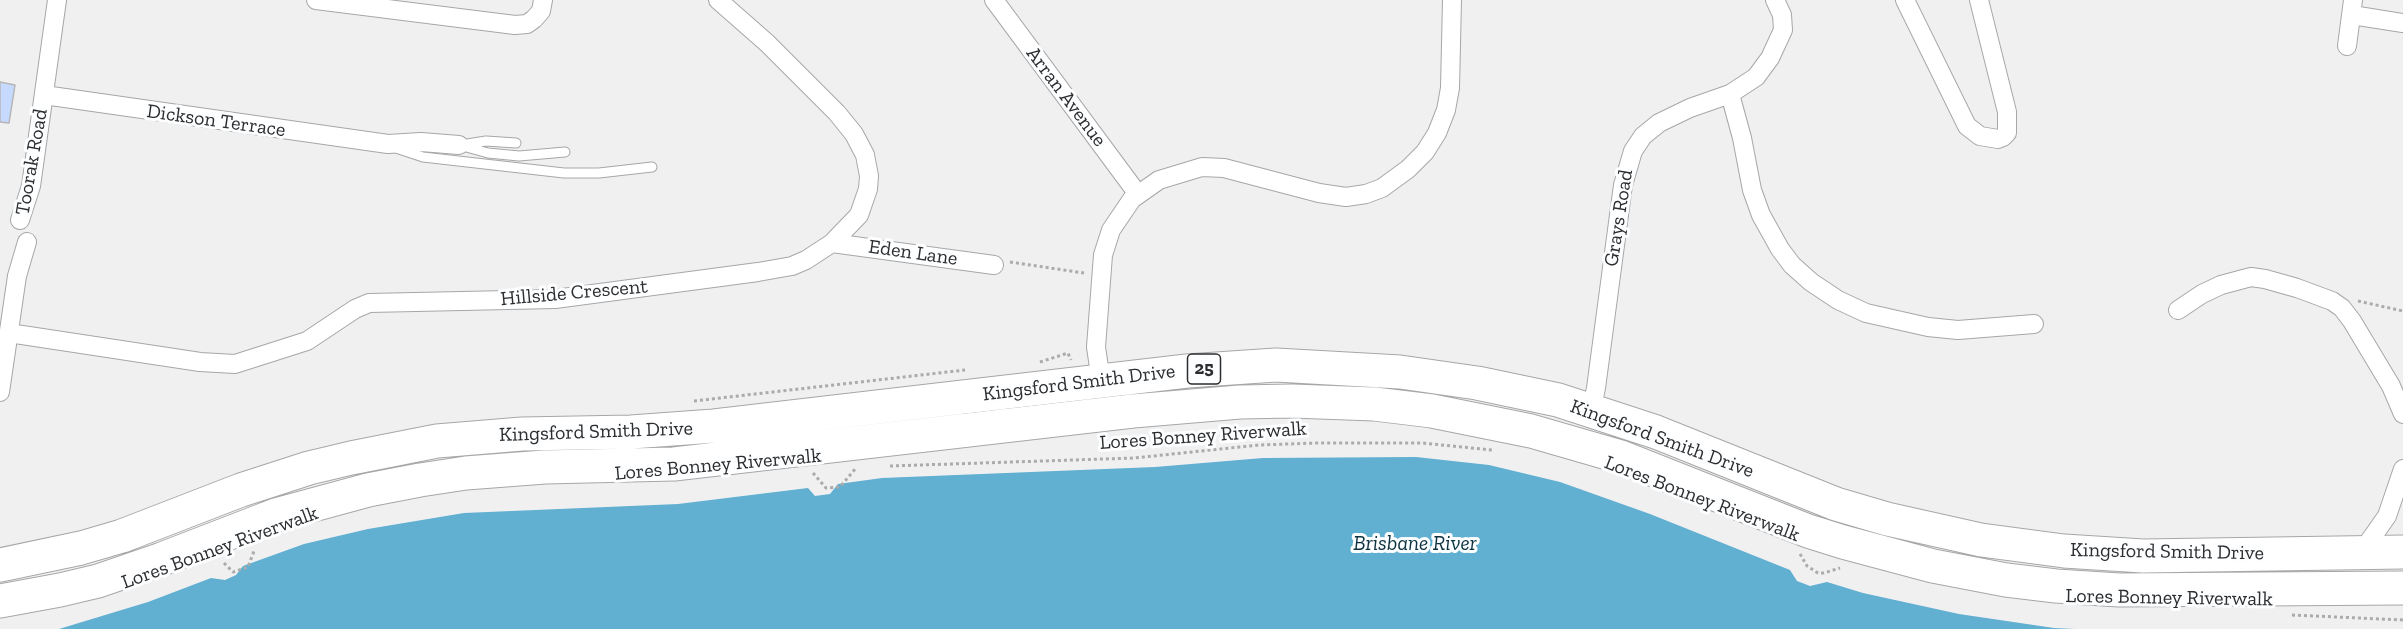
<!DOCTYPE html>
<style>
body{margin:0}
canvas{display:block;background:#f0f0f1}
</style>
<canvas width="2403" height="629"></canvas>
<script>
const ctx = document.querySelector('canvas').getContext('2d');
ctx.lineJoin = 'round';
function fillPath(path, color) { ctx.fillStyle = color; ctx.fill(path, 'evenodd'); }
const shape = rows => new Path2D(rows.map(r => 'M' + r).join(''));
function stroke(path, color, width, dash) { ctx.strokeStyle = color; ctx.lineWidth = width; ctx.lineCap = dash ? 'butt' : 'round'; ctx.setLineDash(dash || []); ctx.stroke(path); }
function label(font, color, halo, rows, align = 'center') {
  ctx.font = font + ' "Zilla Slab",serif'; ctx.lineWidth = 6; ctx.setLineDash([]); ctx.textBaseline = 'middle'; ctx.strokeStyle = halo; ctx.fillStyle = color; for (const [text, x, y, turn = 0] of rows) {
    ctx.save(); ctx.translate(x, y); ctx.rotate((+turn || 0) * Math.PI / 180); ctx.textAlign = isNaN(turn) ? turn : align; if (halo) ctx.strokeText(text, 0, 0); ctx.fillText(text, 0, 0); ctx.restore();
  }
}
const water = shape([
 [1416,457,1489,465,1560,482,1650,514,1790,570,1797,581,1810,586,1827,582,1863,593,1959,614,2054,628,2075,629,59,629,148,602,211,578,225,580,236,575,243,566,304,544,368,529,464,513,678,504,808,488,815,496,830,494,838,484,882,478,1155,467,1263,458]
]);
const building = shape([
 [0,82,15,85,9,123,0,122,0,82]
]);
const path = shape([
 [1010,262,1084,273],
 [2358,301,2403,311],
 [1040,362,1068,353,1071,360],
 [694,401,965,370],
 [890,466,1134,458,1259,445,1317,443,1422,443,1492,450],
 [813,473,826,488,840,487,856,468],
 [1800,554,1807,566,1818,573,1824,573,1840,568],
 [224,563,233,572,248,567,254,551],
 [2292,615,2403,620]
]);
const lane = shape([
 [459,145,488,153,519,156,565,152],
 [461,145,486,141,516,143],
 [396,148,423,157,564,173,599,173,652,167]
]);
const street = shape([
 [316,0,515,25,527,24,534,19,541,11,543,0],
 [994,0,1137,193],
 [1905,0,1967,126,1980,136,1998,139,2003,137,2007,133,2007,112,1979,0],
 [2352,15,2403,23],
 [2347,46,2353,0],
 [1730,94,1742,138,1752,190,1761,215,1780,249,1792,265,1811,282,1838,300,1866,313,1928,327,1958,330,2034,324],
 [44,95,388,144,421,142,459,145],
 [20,220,31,186,57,0],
 [832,243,994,265],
 [2178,310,2202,294,2221,285,2251,277,2265,279,2297,288,2332,301,2342,308,2352,321,2391,386,2403,414],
 [9,333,200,362,235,364,307,341,355,309,369,303,555,299,758,272,792,266,806,260,832,243,859,215,868,189,869,176,865,155,854,134,837,113,767,43,718,0],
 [1101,381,1096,347,1103,255,1111,230,1132,199,1159,180,1202,167,1224,168,1319,193,1346,197,1366,194,1382,188,1408,169,1425,152,1437,133,1446,110,1450,88,1452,0],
 [0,392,17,276,27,242],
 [1591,411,1596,388,1623,185,1633,151,1643,136,1659,123,1690,108,1730,94,1756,77,1770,58,1783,30,1782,15,1775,0],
 [2361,553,2387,516,2403,469]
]);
const highway = shape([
 [0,565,81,548,122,536,241,490,309,468,351,458,437,441,522,434,631,432,714,426,1187,371,1276,365,1400,372,1477,383,1558,400,1656,432,1836,504,1887,519,1981,540,2064,551,2143,556,2403,552],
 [0,601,60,590,98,581,162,559,276,515,368,490,420,480,466,473,545,467,674,464,1133,411,1240,402,1292,401,1374,404,1432,411,1531,431,1621,457,1808,531,1843,542,1933,566,2006,580,2056,586,2119,590,2403,588]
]);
const shields = [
 [1204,369,33]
];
const shieldNames = [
 ["25",1204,369]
];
const streetNames = [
 ["Arran Avenue",1066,97,53],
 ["Dickson Terrace",216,121,8],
 ["Toorak Road",32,162,-80],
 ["Grays Road",1619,218,-81],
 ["Eden Lane",913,253,8],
 ["Hillside Crescent",574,293,-5],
 ["Kingsford Smith Drive",1079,383,-7],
 ["Kingsford Smith Drive",596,432,-2],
 ["Lores Bonney Riverwalk",1203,436,-4],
 ["Kingsford Smith Drive",1662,439,20],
 ["Lores Bonney Riverwalk",718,465,-5],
 ["Lores Bonney Riverwalk",1702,499,21],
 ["Lores Bonney Riverwalk",220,548,-20],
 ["Kingsford Smith Drive",2167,552,1],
 ["Lores Bonney Riverwalk",2169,598,1]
];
const waterNames = [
 ["Brisbane River",1415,544]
];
fillPath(water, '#61afd1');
fillPath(building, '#c6d9fe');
stroke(building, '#b6b6b7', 1.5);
stroke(lane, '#a6a7a8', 11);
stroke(street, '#a6a7a8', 20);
stroke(highway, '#a6a7a8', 35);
stroke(path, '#ababac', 3, [3, 3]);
stroke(lane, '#fff', 9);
stroke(street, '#fff', 18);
stroke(highway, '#fff', 33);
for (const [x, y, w] of shields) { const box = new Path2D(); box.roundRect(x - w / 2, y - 15, w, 30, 4.5); ctx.fillStyle = '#fdfeff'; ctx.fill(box); stroke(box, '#2d2d2e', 1.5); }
label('bold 18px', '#2d2d2e', null, shieldNames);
label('20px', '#2d2d2e', '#fdfeff', streetNames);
label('italic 21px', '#0c3240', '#fdfeff', waterNames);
</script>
